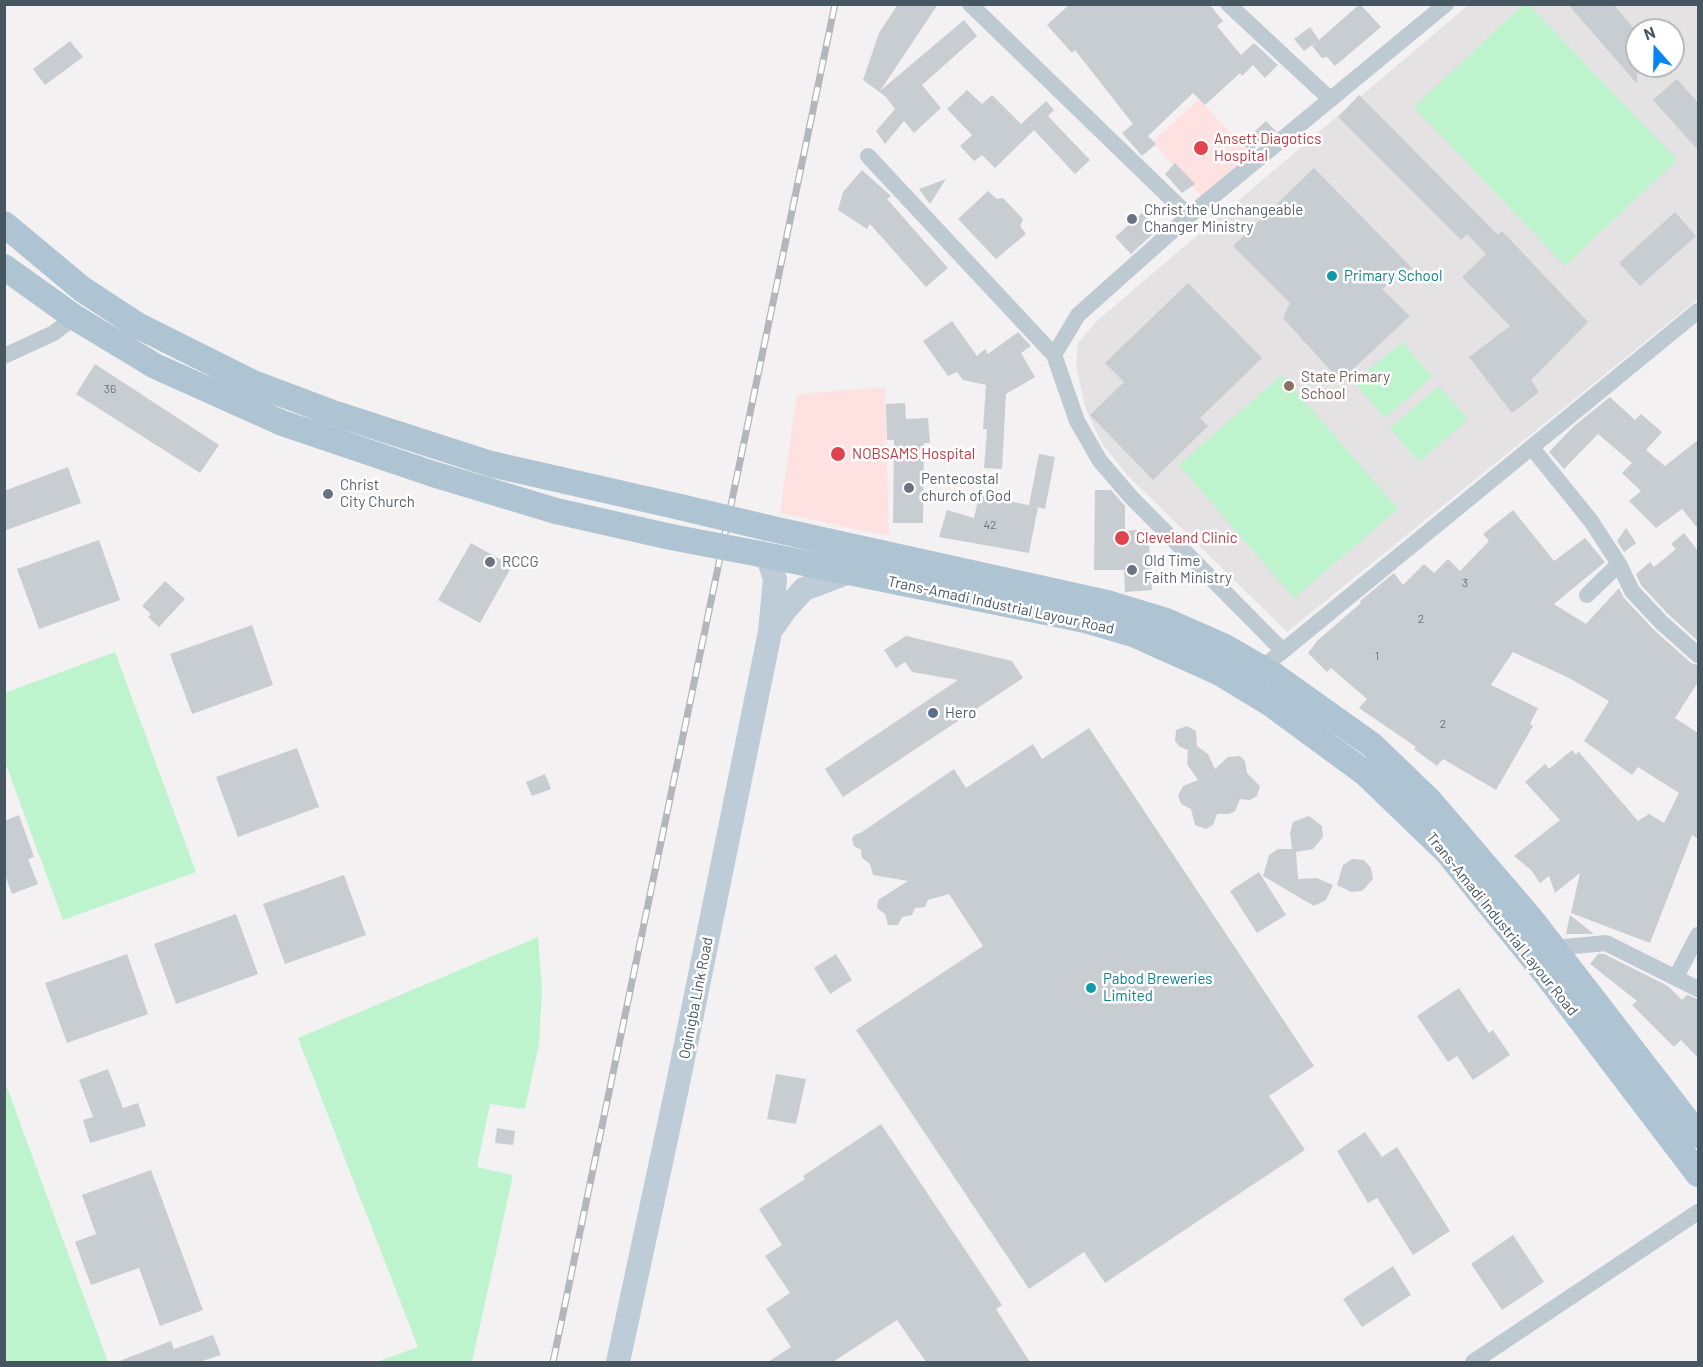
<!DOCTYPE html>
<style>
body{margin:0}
#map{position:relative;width:1703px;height:1367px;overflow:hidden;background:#f4f1f2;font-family:Barlow,sans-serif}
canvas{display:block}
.frame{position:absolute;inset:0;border:6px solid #475761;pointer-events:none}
.north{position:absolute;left:1625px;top:18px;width:60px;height:60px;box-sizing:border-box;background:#fff;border:2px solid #b5bcc0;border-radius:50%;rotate:340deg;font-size:16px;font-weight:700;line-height:24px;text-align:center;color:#475761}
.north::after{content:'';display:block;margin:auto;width:21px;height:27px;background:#0685f9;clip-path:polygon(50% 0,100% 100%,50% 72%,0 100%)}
</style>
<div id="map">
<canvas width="1703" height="1367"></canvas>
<div class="frame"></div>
<div class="north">N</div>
</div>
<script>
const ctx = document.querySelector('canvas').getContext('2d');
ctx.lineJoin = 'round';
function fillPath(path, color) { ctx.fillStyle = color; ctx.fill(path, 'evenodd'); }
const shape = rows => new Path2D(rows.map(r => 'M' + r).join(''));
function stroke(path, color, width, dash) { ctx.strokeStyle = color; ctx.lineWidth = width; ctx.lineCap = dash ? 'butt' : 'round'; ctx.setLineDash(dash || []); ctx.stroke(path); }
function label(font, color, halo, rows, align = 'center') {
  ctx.font = font + ' Barlow,sans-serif'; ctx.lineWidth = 5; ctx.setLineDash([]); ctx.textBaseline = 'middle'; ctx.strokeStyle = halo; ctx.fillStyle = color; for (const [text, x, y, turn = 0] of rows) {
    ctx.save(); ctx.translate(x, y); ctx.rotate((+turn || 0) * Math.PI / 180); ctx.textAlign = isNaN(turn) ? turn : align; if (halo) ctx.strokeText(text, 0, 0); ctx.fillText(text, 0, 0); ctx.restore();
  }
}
const education = shape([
 [1468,5,1698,5,1698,299,1287,632,1126,474,1101,442,1085,407,1076,367,1078,343,1098,320],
 [1637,30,1673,30,1673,66,1637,66]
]);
const medical = shape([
 [1199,99,1251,155,1203,198,1152,142],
 [885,387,889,536,780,513,797,394]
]);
const green = shape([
 [1523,5,1529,5,1677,160,1565,266,1414,107],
 [1402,342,1432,377,1385,418,1354,382],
 [1282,375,1398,509,1294,598,1179,465],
 [1439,386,1468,419,1419,462,1390,428],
 [115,652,196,872,63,920,5,762,5,693],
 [538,937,542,989,539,1044,525,1109,490,1104,477,1167,513,1175,472,1362,377,1362,418,1347,298,1038],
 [4,1082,5,1082,108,1362,6,1362]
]);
const building = shape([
 [898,4,938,4,880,91,964,20,977,36,922,85,941,108,914,133,904,121,885,144,876,131,895,109,885,96,863,80,879,33],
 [1070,4,1209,4,1223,21,1217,26,1241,55,1254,43,1278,65,1265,78,1253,65,1242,76,1240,73,1205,105,1193,93,1148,136,1156,144,1142,156,1122,133,1133,124,1075,50,1072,53,1047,25],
 [1360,4,1381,27,1335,66,1327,57,1322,58,1312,46],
 [1568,4,1613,4,1637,32,1637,84],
 [1310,27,1319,40,1304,51,1294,39],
 [70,41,83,57,45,85,33,69],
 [1677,79,1698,103,1698,150,1653,100],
 [967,90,982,104,992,95,1021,124,1046,101,1054,110,1048,116,1090,160,1075,174,1034,130,995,168,982,155,974,161,960,146,972,135,947,109],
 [1359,95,1498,235,1502,231,1588,322,1531,380,1539,392,1512,413,1469,357,1510,326,1462,277,1486,254,1467,234,1461,240,1338,117],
 [1266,121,1276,131,1250,152,1242,143],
 [1175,163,1195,184,1182,193,1165,174],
 [1314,168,1412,268,1382,289,1410,316,1340,381,1283,318,1290,303,1233,246],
 [862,170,891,196,887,199,948,268,926,287,870,224,867,229,838,210,843,192],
 [946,179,930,204,919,189],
 [988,191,997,199,1003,198,1023,219,1020,226,1026,234,996,259,958,219],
 [1675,212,1696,236,1640,286,1619,263],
 [1142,213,1157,230,1131,254,1115,237],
 [1188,283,1262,358,1200,418,1208,426,1153,480,1090,415,1124,382,1105,363],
 [952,321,977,356,985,349,988,354,1018,332,1031,346,1021,353,1035,377,1006,394,1002,469,984,468,987,429,983,429,986,385,963,380,957,372,948,376,923,341],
 [95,364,219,445,200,473,76,394],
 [1610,397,1635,420,1641,414,1662,432,1646,450,1665,466,1698,440,1698,529,1682,509,1656,528,1629,501,1641,491,1622,473,1632,463,1598,434,1564,469,1549,452,1574,426],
 [905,403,906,419,928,418,930,443,924,443,923,523,893,523,894,440,887,440,886,404],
 [1039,454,1055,457,1045,509,1029,505],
 [68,467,81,503,4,531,4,491],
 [1095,490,1111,490,1125,506,1125,531,1148,529,1152,590,1125,592,1124,570,1094,570],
 [979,495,1038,507,1029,553,939,537,947,510,974,518],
 [1513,510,1554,561,1585,538,1605,562,1554,604,1586,624,1619,588,1624,598,1654,630,1691,663,1698,665,1698,682,1675,718,1698,733,1698,839,1692,835,1650,943,1571,913,1580,873,1555,893,1549,876,1540,883,1531,870,1514,856,1560,820,1525,782,1545,764,1549,769,1572,750,1576,755,1578,751,1638,821,1649,814,1664,823,1679,793,1638,767,1632,775,1584,741,1609,701,1569,678,1513,652,1491,685,1538,708,1530,724,1533,726,1496,790,1443,759,1437,766,1414,749,1416,747,1359,708,1367,699,1331,668,1327,672,1308,653,1318,640,1361,603,1360,601,1394,573,1403,585,1424,564,1434,573,1448,559,1460,571,1489,541,1483,534],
 [1626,528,1636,543,1624,552,1617,541],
 [1684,533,1698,551,1698,641,1668,614,1641,585,1636,574,1650,562,1654,567,1676,549,1671,544],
 [99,540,120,600,39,629,17,569],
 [471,543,512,566,480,623,438,600],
 [165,581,185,599,159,627,148,617,151,614,142,606],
 [252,625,273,685,192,714,170,654],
 [906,636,1012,661,1023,678,843,797,825,769,958,680,912,672,905,662,896,668,884,650],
 [1187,726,1196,731,1197,746,1208,754,1215,769,1228,757,1240,756,1245,761,1247,773,1260,786,1257,796,1250,800,1240,799,1235,811,1229,814,1217,814,1213,825,1206,829,1195,825,1191,809,1181,804,1178,796,1183,786,1198,780,1187,764,1188,750,1180,747,1175,741,1176,730],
 [1089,728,1314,1066,1269,1096,1305,1150,1105,1283,1084,1252,1029,1289,856,1030,983,946,949,894,928,900,925,907,915,908,912,915,902,917,898,925,888,925,885,914,877,908,878,900,908,881,873,875,870,864,862,858,861,850,854,846,852,839,854,835,862,832,954,769,966,788,1033,744,1042,759],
 [297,748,319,807,238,837,216,777],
 [545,774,551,789,532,796,526,782],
 [19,815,34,857,28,859,38,884,12,894,4,872,4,821],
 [1309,816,1322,826,1323,837,1313,849,1296,852,1298,879,1317,878,1333,885,1326,900,1314,906,1263,876,1269,855,1278,849,1292,849,1290,833,1293,822],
 [1352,859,1364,860,1371,868,1373,879,1362,891,1351,892,1337,885,1343,865],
 [1259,872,1286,915,1257,933,1230,891],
 [344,875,366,935,285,964,263,904],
 [236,914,258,974,176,1004,154,944],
 [1570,915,1594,934,1566,934],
 [127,954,148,1014,67,1043,45,983],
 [836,954,852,980,830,994,814,968],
 [1598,954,1604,954,1668,986,1682,1000,1687,995,1698,999,1698,1058,1681,1040,1674,1047,1632,1005,1637,1001,1590,964],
 [1459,988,1489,1033,1493,1030,1510,1055,1473,1080,1457,1056,1448,1062,1417,1016],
 [108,1069,123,1108,138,1103,146,1126,90,1143,83,1120,93,1117,79,1080],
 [776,1074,806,1079,796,1124,767,1119],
 [881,1124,1002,1305,996,1309,1030,1362,926,1362,897,1320,833,1362,768,1362,791,1347,766,1309,790,1293,765,1256,782,1245,759,1209,805,1179,803,1176],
 [497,1128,515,1131,513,1145,495,1143],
 [1365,1132,1382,1157,1397,1147,1450,1231,1413,1255,1377,1198,1368,1203,1337,1151],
 [151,1170,203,1310,160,1326,139,1268,91,1285,75,1242,96,1234,82,1195],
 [1513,1235,1544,1282,1502,1310,1471,1264],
 [1393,1266,1411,1295,1362,1327,1343,1299],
 [213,1335,221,1355,199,1362,117,1362,171,1341,174,1349]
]);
const street = shape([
 [970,4,1189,216],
 [1228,4,1329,98],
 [868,156,1054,355,1077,421,1100,461,1131,497,1283,651],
 [1054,355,1078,315,1189,216,1446,4],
 [4,356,54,333,74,317],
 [1532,448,1591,521,1619,564,1632,591,1661,622,1698,655],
 [1587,595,1619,564],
 [1262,668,1698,311],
 [1554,948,1606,943,1698,989],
 [1676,977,1698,935],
 [1473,1362,1698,1212]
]);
const secondary = shape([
 [773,627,785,610,804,589,849,572],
 [618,1362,677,1088,770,632,775,579,767,555]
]);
const primary = shape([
 [4,224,82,289,137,325,253,383,330,412,491,464,680,507],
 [4,267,74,317,155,366,282,423,433,474,556,511,671,537],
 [768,528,1107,603,1166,621,1225,647,1275,676,1372,745,1429,800,1531,919,1698,1135],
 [760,554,1085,620,1133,634,1220,673,1271,704,1365,773,1448,853,1545,973,1698,1174]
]);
const rail = shape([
 [553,1362,835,4]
]);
const primaryBridge = shape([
 [680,507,768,528],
 [671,537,760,554]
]);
const markers = [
 [1201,148,8,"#e0444e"],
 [1132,219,6,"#6b7280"],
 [1332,276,6,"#0f9aa8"],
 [1289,386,6,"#8d6e63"],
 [838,454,8,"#e0444e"],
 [909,488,6,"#6b7280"],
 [328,494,6,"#6b7280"],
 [1122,538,8,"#e0444e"],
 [490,562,6,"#6b7280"],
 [1132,570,6,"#6b7280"],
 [933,713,6,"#5c6f8a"],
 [1091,988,6,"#0f9aa8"]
];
const numberNames = [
 ["36",110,389],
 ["42",990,525],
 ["3",1465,583],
 ["2",1421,619],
 ["1",1377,656],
 ["2",1443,724]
];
const healthNames = [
 ["Ansett Diagotics",1214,139],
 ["Hospital",1214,156],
 ["NOBSAMS Hospital",852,454],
 ["Cleveland Clinic",1136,538]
];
const worshipNames = [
 ["Christ the Unchangeable",1144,210],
 ["Changer Ministry",1144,227],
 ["Pentecostal",921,479],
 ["church of God",921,496],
 ["Christ",340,485],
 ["City Church",340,502],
 ["Old Time",1144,561],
 ["Faith Ministry",1144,578],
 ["RCCG",502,562]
];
const cultureNames = [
 ["Primary School",1344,276],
 ["Pabod Breweries",1103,979],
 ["Limited",1103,996]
];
const educationNames = [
 ["State Primary",1301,377],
 ["School",1301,394]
];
const streetNames = [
 ["Trans-Amadi Industrial Layour Road",1001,605,12],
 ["Trans-Amadi Industrial Layour Road",1502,924,51],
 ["Oginigba Link Road",696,998,-79]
];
const serviceNames = [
 ["Hero",945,713]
];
fillPath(education, '#e5e2e4');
fillPath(medical, '#fee2e1');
fillPath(green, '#bdf4ce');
fillPath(building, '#c8cdd2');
stroke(street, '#becad2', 16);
stroke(secondary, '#bdccd7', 24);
stroke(primary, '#afc4d2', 26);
stroke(rail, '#b3b7bc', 7);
stroke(rail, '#fff', 4.5, [14]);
stroke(primaryBridge, '#afc4d2', 26);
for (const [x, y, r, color] of markers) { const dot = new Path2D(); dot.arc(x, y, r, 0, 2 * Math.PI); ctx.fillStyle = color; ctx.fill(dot); stroke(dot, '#fff', 2); }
label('12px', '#67747d', null, numberNames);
label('15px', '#be3a42', '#fff', healthNames, 'left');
label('15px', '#5b616d', '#fff', worshipNames, 'left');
label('15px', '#0d838f', '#fff', cultureNames, 'left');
label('15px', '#785e54', '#fff', educationNames, 'left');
label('15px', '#475761', '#fff', streetNames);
label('15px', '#4e5e75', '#fff', serviceNames, 'left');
</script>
